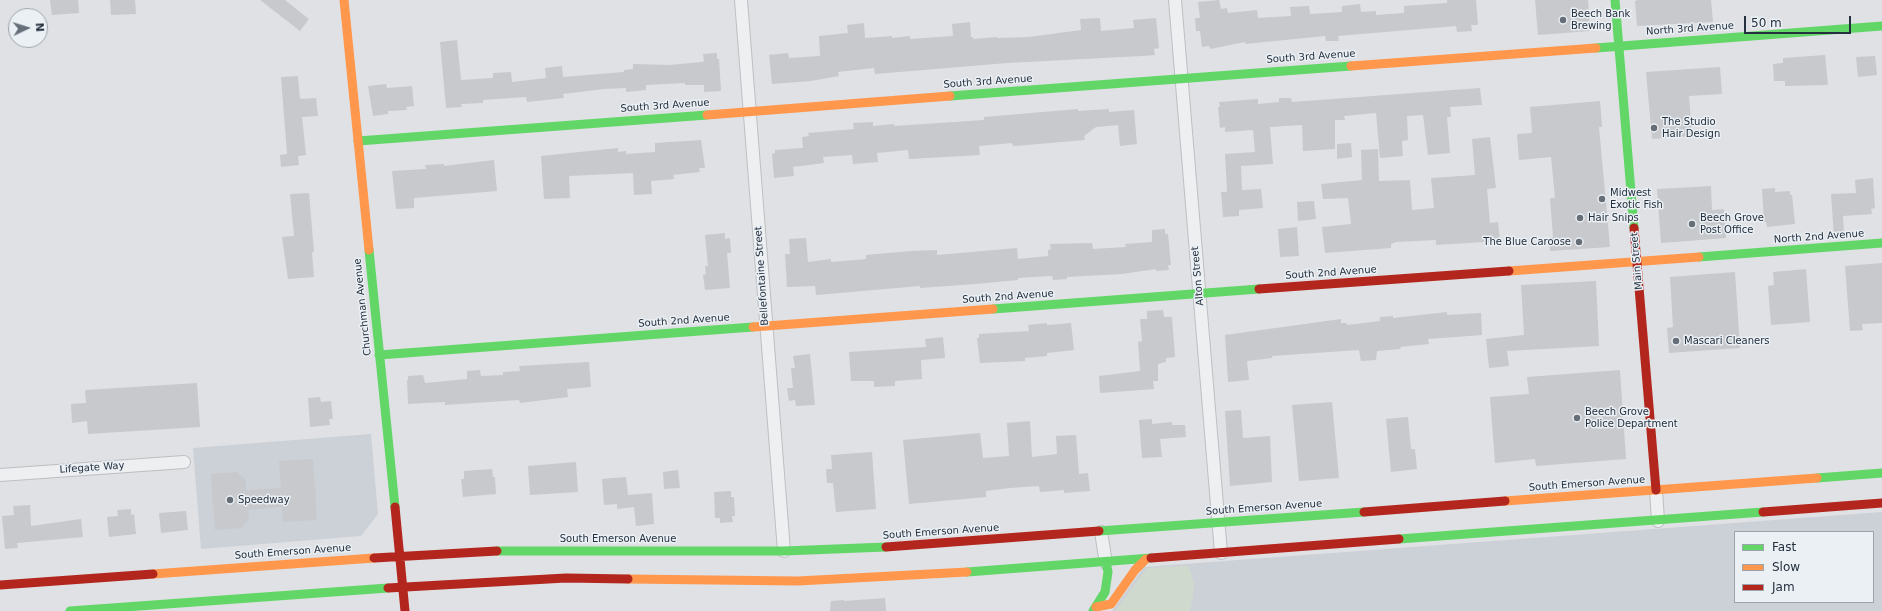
<!DOCTYPE html>
<style>
body{margin:0}
#map{position:relative;width:1882px;height:611px;overflow:hidden;background:#dfe1e4;font-family:"DejaVu Sans",sans-serif}
canvas{display:block}
.legend{position:absolute;left:1734px;top:531px;width:140px;height:72px;box-sizing:border-box;background:#ebf0f5;border:1px solid #9ca3ac;margin:0;padding:5px 7px;list-style:none;font-size:12px;color:#25303e}
.legend li{display:flex;align-items:center;gap:8px;height:20px}
.legend b{width:20px;border:1px solid #9ca3ac}
.north{position:absolute;left:8px;top:8px;width:40px;height:40px;box-sizing:border-box;background:#ebf0f5;border:1px solid #9ca3ac;border-radius:50%;rotate:86deg;font-size:11px;font-weight:700;line-height:16px;text-align:center;color:#25303e}
.north::after{content:'';display:block;margin:auto;width:14px;height:18px;background:#666e78;clip-path:polygon(50% 0,100% 100%,50% 72%,0 100%)}
.scale{position:absolute;left:1744px;top:16px;width:107px;height:18px;box-sizing:border-box;border:2px solid #25303e;border-top:0;padding-left:5px;font-size:12px;line-height:14px;white-space:nowrap;color:#25303e;-webkit-text-stroke:3px #ebf0f5;paint-order:stroke}
</style>
<div id="map">
<canvas width="1882" height="611"></canvas>
<ul class="legend">
<li><b style="height:5px;background:#63d668"></b>Fast</li>
<li><b style="height:5px;background:#ff974d"></b>Slow</li>
<li><b style="height:5px;background:#b3261e"></b>Jam</li>
</ul>
<div class="north">N</div>
<div class="scale">50 m</div>
</div>
<script>
const ctx = document.querySelector('canvas').getContext('2d');
ctx.lineJoin = 'round';
function fillPath(path, color) { ctx.fillStyle = color; ctx.fill(path, 'evenodd'); }
const shape = rows => new Path2D(rows.map(r => 'M' + r).join(''));
function stroke(path, color, width, dash) { ctx.strokeStyle = color; ctx.lineWidth = width; ctx.lineCap = dash ? 'butt' : 'round'; ctx.setLineDash(dash || []); ctx.stroke(path); }
function label(font, color, halo, rows, align = 'center') {
  ctx.font = font + ' "DejaVu Sans",sans-serif'; ctx.lineWidth = 3; ctx.setLineDash([]); ctx.textBaseline = 'middle'; ctx.strokeStyle = halo; ctx.fillStyle = color; for (const [text, x, y, turn = 0] of rows) {
    ctx.save(); ctx.translate(x, y); ctx.rotate((+turn || 0) * Math.PI / 180); ctx.textAlign = isNaN(turn) ? turn : align; if (halo) ctx.strokeText(text, 0, 0); ctx.fillText(text, 0, 0); ctx.restore();
  }
}
const built = shape([
 [371,434,378,514,361,536,201,549,193,448],
 [1882,512,1882,611,1112,611,1144,567],
 [1735,532,1873,532,1873,602,1735,602]
]);
const green = shape([
 [1189,566,1194,584,1193,595,1190,611,1115,611,1147,568]
]);
const building = shape([
 [50,0,78,0,79,13,52,15],
 [110,0,135,0,136,14,111,15],
 [260,0,285,0,309,19,300,31],
 [1219,0,1221,9,1227,8,1228,13,1257,10,1258,18,1291,16,1290,7,1309,6,1310,14,1342,12,1342,6,1360,4,1361,12,1376,11,1376,15,1404,13,1404,6,1447,3,1447,0,1476,0,1478,25,1471,25,1472,31,1457,32,1456,26,1338,36,1339,41,1326,41,1325,36,1245,44,1245,42,1210,49,1209,46,1202,47,1200,31,1196,31,1195,18,1200,18,1198,2],
 [1535,0,1588,0,1590,31,1538,35],
 [1638,0,1711,0,1713,22,1637,26,1635,1],
 [1100,18,1101,31,1134,28,1133,20,1156,18,1159,48,1154,49,1155,55,1142,56,1007,63,875,74,874,68,838,72,839,76,811,81,772,84,769,55,788,53,789,58,820,56,819,36,848,33,847,25,864,23,865,38,892,36,892,38,910,36,910,39,953,36,952,24,970,22,971,37,973,37,973,39,997,37,997,38,1029,37,1081,30,1080,19],
 [457,40,461,80,493,78,493,73,511,72,512,82,546,78,545,68,562,66,563,77,624,72,624,70,633,69,633,64,669,65,702,62,704,61,703,54,717,53,717,59,719,59,721,91,704,92,704,85,685,85,685,83,646,85,646,90,626,92,626,88,603,89,563,94,564,98,527,102,526,97,483,100,483,103,461,104,462,107,446,108,440,42],
 [1825,55,1828,85,1785,86,1785,81,1774,81,1773,64,1783,63,1783,58],
 [1875,56,1877,75,1858,77,1856,57],
 [1720,67,1722,94,1689,96,1692,136,1652,139,1646,72],
 [298,76,300,99,316,98,318,116,302,117,306,155,298,156,299,165,281,167,280,155,287,154,281,77],
 [386,84,387,88,412,86,414,106,406,107,407,110,388,111,388,114,373,116,368,86],
 [1480,88,1482,105,1450,107,1451,117,1447,117,1450,153,1428,155,1423,115,1407,116,1408,140,1402,141,1403,156,1380,158,1376,113,1344,116,1345,120,1335,120,1335,149,1303,151,1302,125,1270,127,1273,164,1241,166,1242,190,1261,189,1263,208,1239,210,1239,216,1223,217,1221,192,1227,192,1225,154,1255,152,1253,130,1225,132,1225,127,1220,128,1218,107,1220,107,1219,102,1258,99,1258,104,1279,102,1279,98,1291,98,1292,102],
 [1600,101,1602,127,1599,127,1610,247,1550,251,1549,238,1553,237,1550,198,1555,198,1551,157,1519,160,1517,134,1532,133,1530,107],
 [1078,109,1078,111,1109,109,1109,112,1134,110,1137,144,1120,146,1118,125,1096,127,1084,136,1085,140,1015,146,1013,146,1012,143,979,146,980,155,909,159,908,150,877,153,878,162,853,164,852,155,823,157,824,163,793,167,794,176,774,178,772,154,775,153,775,150,803,148,802,137,809,136,808,133,854,129,853,123,873,122,873,126,894,124,894,126,984,120,984,117],
 [1490,137,1496,188,1487,189,1490,223,1498,222,1500,241,1436,245,1436,240,1396,242,1391,244,1391,248,1325,253,1322,227,1351,224,1348,198,1323,199,1321,184,1362,180,1361,150,1378,149,1379,181,1410,180,1412,210,1434,208,1431,178,1475,175,1472,139],
 [701,140,705,168,699,168,700,172,673,175,674,179,651,181,652,194,634,195,633,173,569,176,570,198,544,199,541,156,618,148,618,152,626,151,626,154,655,152,655,143],
 [1351,143,1352,157,1337,159,1337,144],
 [494,160,497,191,414,198,414,208,396,209,392,171,426,169,425,165,444,164,444,166],
 [1873,178,1875,208,1871,209,1872,214,1843,216,1844,236,1834,237,1831,194,1856,193,1855,180],
 [1711,186,1712,210,1724,209,1726,238,1661,243,1657,189],
 [1775,188,1775,192,1790,191,1790,195,1792,195,1795,224,1767,227,1766,222,1764,222,1762,189],
 [309,193,314,252,312,252,314,277,288,279,282,237,294,236,290,194],
 [1314,201,1316,219,1298,221,1297,202],
 [1297,227,1299,256,1280,257,1278,229],
 [1165,229,1165,234,1168,234,1171,265,1168,265,1169,270,1156,271,1156,269,1122,274,1067,277,1067,279,1053,280,1052,276,1018,278,1018,280,976,284,920,288,920,286,816,295,815,286,787,287,785,254,790,254,789,239,806,238,808,262,831,259,831,262,866,259,866,255,911,251,937,250,937,255,1017,248,1018,259,1048,256,1048,250,1051,249,1050,244,1092,243,1093,249,1126,247,1125,244,1152,242,1152,230],
 [725,233,725,239,730,238,731,253,727,253,730,288,705,290,703,275,706,274,705,266,708,266,705,235],
 [1882,263,1882,323,1862,324,1863,330,1850,331,1845,266],
 [1806,269,1810,322,1771,325,1768,286,1774,285,1773,272],
 [1735,272,1740,348,1669,353,1667,328,1673,327,1670,277],
 [1596,281,1599,346,1507,351,1509,366,1489,368,1486,339,1524,335,1521,285],
 [1163,310,1164,317,1172,317,1175,357,1166,358,1166,362,1158,364,1158,381,1153,381,1154,389,1100,393,1099,376,1140,371,1138,342,1142,341,1140,319,1147,319,1147,311],
 [1447,312,1447,315,1481,313,1482,335,1428,339,1429,344,1400,347,1401,349,1377,351,1376,360,1361,361,1359,350,1272,356,1272,358,1247,361,1249,380,1228,382,1225,335,1341,319,1341,323,1347,323,1347,325,1380,321,1380,317,1393,316,1393,318],
 [1047,323,1047,325,1071,323,1074,350,1047,353,1047,356,1025,358,1025,361,980,363,977,338,979,338,979,334,1029,331,1028,325],
 [943,337,945,358,921,360,922,379,895,381,895,386,874,387,874,381,851,381,849,352,926,347,925,339],
 [810,354,815,405,796,406,795,400,789,401,787,388,793,388,791,368,795,368,793,356],
 [589,362,591,387,567,389,568,397,520,403,519,400,445,405,445,402,408,404,407,380,408,380,408,376,423,375,425,383,467,379,467,371,480,370,481,376,503,375,503,372,520,371,519,366],
 [1620,370,1626,459,1536,466,1535,459,1495,463,1490,397,1529,394,1527,377],
 [197,383,200,427,88,434,87,421,72,423,71,404,86,403,85,390],
 [320,397,321,402,331,401,333,419,329,419,330,425,310,427,308,398],
 [1332,402,1339,478,1299,481,1292,405],
 [1241,410,1243,438,1270,436,1272,482,1230,486,1225,411],
 [1408,417,1411,449,1415,449,1417,469,1391,472,1386,419],
 [1152,419,1152,424,1172,422,1172,425,1185,425,1186,437,1160,439,1162,457,1142,458,1139,420],
 [1030,421,1032,457,1057,454,1056,436,1076,435,1079,474,1088,473,1090,491,1064,493,1064,490,1040,492,1039,486,1010,488,986,491,986,497,909,504,903,440,980,433,983,458,1009,456,1007,423],
 [872,452,876,509,836,512,833,483,827,483,826,469,832,469,831,455],
 [313,459,317,520,283,522,282,507,248,510,249,519,241,528,215,530,211,474,237,472,246,480,246,490,281,488,279,461],
 [576,462,578,492,530,495,528,466],
 [492,469,493,477,495,477,496,494,463,497,461,479,464,479,464,471],
 [678,470,680,488,664,489,663,472],
 [626,477,628,495,652,493,654,524,636,526,634,507,617,509,617,504,604,505,602,479],
 [731,491,731,497,734,497,735,516,732,516,733,522,720,523,720,518,715,518,714,492],
 [30,505,31,526,81,519,83,537,17,543,18,548,5,549,2,516,14,515,13,506],
 [131,509,131,515,134,514,136,534,109,537,107,517,118,516,117,510],
 [186,511,188,530,161,533,159,513],
 [885,598,886,611,830,611,831,601,844,600,844,601]
]);
const street = shape([
 [741,0,784,551],
 [1175,0,1221,553],
 [0,475,184,462],
 [1656,490,1658,521],
 [1101,532,1106,563]
]);
const fast = shape([
 [1615,0,1634,228],
 [1596,48,1882,26],
 [950,96,1351,66],
 [358,141,707,115],
 [369,250,395,507],
 [1699,257,1882,243],
 [993,309,1259,289],
 [379,355,753,327],
 [1817,478,1882,473],
 [1099,531,1364,512],
 [1399,539,1763,512],
 [497,551,784,551,886,547],
 [967,572,1151,558],
 [70,611,388,588],
 [1093,611,1105,592,1108,572,1106,563]
]);
const slow = shape([
 [344,0,369,250],
 [1351,66,1596,48],
 [707,115,950,96],
 [1509,271,1699,257],
 [753,327,993,309],
 [1505,501,1817,478],
 [153,574,374,558],
 [628,579,798,581,967,572],
 [1096,607,1111,604,1135,570,1146,559]
]);
const jam = shape([
 [1634,228,1656,490],
 [1259,289,1509,271],
 [395,507,405,611],
 [1364,512,1505,501],
 [1763,512,1882,503],
 [886,547,1099,531],
 [374,558,497,551],
 [1151,558,1399,539],
 [0,585,153,574],
 [388,588,566,578,628,579]
]);
const markers = [
 [1563,20,4,"#666e78"],
 [1654,128,4,"#666e78"],
 [1602,199,4,"#666e78"],
 [1580,218,4,"#666e78"],
 [1692,224,4,"#666e78"],
 [1579,242,4,"#666e78"],
 [1676,341,4,"#666e78"],
 [1577,418,4,"#666e78"],
 [230,500,4,"#666e78"]
];
const poiNames = [
 ["Beech Bank",1571,14],
 ["Brewing",1571,26],
 ["The Studio",1662,122],
 ["Hair Design",1662,134],
 ["Midwest",1610,193],
 ["Exotic Fish",1610,205],
 ["Hair Snips",1588,218],
 ["Beech Grove",1700,218],
 ["Post Office",1700,230],
 ["The Blue Caroose",1571,242,"right"],
 ["Mascari Cleaners",1684,341],
 ["Beech Grove",1585,412],
 ["Police Department",1585,424],
 ["Speedway",238,500]
];
const streetNames = [
 ["North 3rd Avenue",1690,29,-4],
 ["South 3rd Avenue",1311,57,-4],
 ["South 3rd Avenue",988,82,-4],
 ["South 3rd Avenue",665,106,-4],
 ["North 2nd Avenue",1819,237,-4],
 ["Main Street",1637,261,-95],
 ["South 2nd Avenue",1331,273,-4],
 ["Bellefontaine Street",762,276,-94],
 ["Alton Street",1198,276,-95],
 ["South 2nd Avenue",1008,297,-4],
 ["Churchman Avenue",363,307,-96],
 ["South 2nd Avenue",684,321,-4],
 ["Lifegate Way",92,468,-4],
 ["South Emerson Avenue",1587,484,-4],
 ["South Emerson Avenue",1264,508,-4],
 ["South Emerson Avenue",941,532,-4],
 ["South Emerson Avenue",618,539],
 ["South Emerson Avenue",293,552,-4]
];
fillPath(built, '#ccd1d8');
fillPath(green, '#d0d9ce');
fillPath(building, '#c7c9cc');
stroke(street, '#bdbfc2', 14);
stroke(street, '#eeeff1', 12);
stroke(fast, '#63d668', 9);
stroke(slow, '#ff974d', 9);
stroke(jam, '#b3261e', 9);
for (const [x, y, r, color] of markers) { const dot = new Path2D(); dot.arc(x, y, r, 0, 2 * Math.PI); ctx.fillStyle = color; ctx.fill(dot); stroke(dot, '#ebf0f5', 1.5); }
label('10px', '#25303e', '#ebf0f5', poiNames, 'left');
label('10px', '#25303e', '#ebf0f5', streetNames);
</script>
